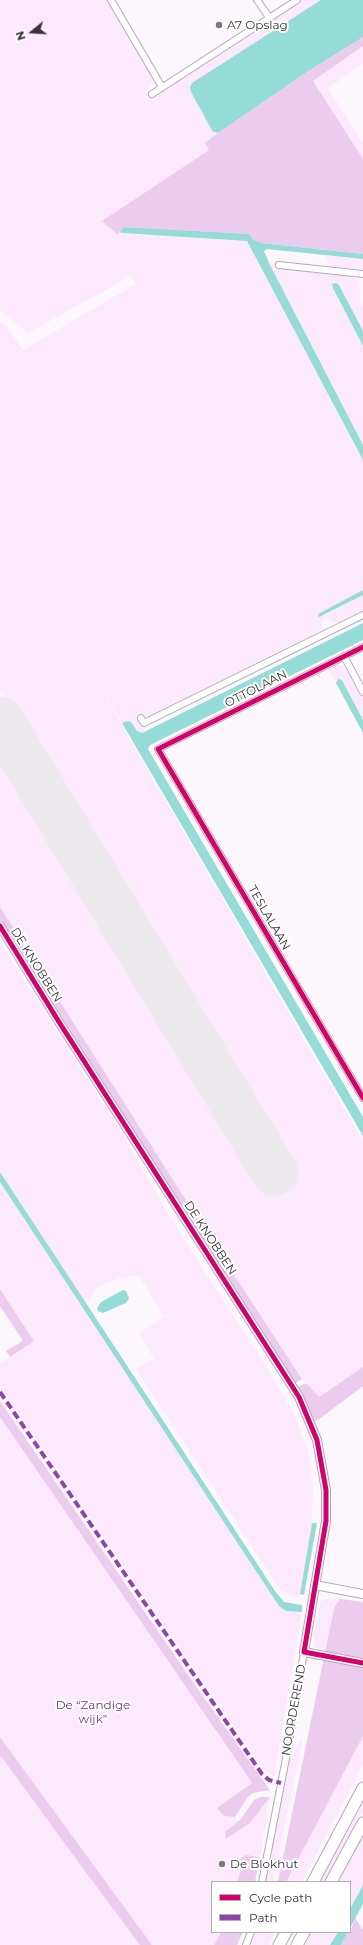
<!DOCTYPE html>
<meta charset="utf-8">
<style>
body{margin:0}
#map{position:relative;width:363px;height:1945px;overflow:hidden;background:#fcf7fc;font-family:Montserrat,sans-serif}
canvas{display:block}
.legend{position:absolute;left:211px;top:1881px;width:140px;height:52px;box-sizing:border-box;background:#fff;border:1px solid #afaeb0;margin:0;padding:5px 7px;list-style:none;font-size:12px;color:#383439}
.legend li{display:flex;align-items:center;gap:8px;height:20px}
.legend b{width:20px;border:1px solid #afaeb0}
.north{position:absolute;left:12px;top:12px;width:40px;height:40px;-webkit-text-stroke:3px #fff;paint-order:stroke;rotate:252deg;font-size:11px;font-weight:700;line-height:16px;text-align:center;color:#383439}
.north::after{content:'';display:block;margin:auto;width:14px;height:18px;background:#383439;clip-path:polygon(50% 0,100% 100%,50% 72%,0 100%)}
</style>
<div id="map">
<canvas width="363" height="1945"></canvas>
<ul class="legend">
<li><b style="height:5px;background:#d6006c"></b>Cycle path</li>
<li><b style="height:5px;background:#8e44ad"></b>Path</li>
</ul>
<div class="north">N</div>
</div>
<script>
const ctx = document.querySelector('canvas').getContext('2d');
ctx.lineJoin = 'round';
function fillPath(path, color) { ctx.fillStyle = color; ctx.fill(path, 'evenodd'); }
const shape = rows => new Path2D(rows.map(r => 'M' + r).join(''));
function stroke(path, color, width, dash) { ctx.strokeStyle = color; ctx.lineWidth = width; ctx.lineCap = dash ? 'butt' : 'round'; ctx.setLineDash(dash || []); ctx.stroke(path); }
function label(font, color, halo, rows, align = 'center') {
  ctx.font = font + ' Montserrat,sans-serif'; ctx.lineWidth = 4; ctx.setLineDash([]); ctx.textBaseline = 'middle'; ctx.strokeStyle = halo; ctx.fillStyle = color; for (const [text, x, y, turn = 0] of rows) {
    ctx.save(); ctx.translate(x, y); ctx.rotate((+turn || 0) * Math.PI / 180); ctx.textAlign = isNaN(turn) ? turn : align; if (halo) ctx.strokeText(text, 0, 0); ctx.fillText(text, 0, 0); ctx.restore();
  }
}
const green = shape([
 [0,0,107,0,153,77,152,83,147,91,150,97,301,0,321,0,192,83,215,134,218,133,206,143,209,150,102,221,117,234,120,231,124,234,247,241,363,460,363,590,318,614,323,616,363,595,363,611,339,623,331,621,328,618,322,621,321,629,317,635,151,717,145,716,141,711,135,714,145,732,142,733,137,731,128,721,122,723,87,665,363,1141,363,1367,318,1397,302,1379,208,1235,0,907,0,752,262,1181,288,1166,0,692,0,322,7,327,23,350,136,284,131,276,28,333,0,310],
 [363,46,363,64,328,88,363,143,363,159,313,81],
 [326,256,363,259,363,270,329,266],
 [277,261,278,267,354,276,359,279,360,300,363,307,363,331,339,285,332,284,363,346,363,445,270,265],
 [338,664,346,669,363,699,363,720,342,680,338,679,336,683,328,669],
 [0,943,117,1125,171,1219,265,1365,294,1414,307,1449,313,1485,312,1523,300,1597,290,1595,280,1589,136,1369,154,1359,139,1333,165,1317,139,1276,123,1277,104,1284,95,1289,86,1304,0,1172],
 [0,1182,279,1606,286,1611,302,1612,274,1776,264,1770,0,1386,0,1364,34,1341,0,1289],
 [0,1417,252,1784,218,1808,224,1816,235,1817,238,1822,225,1832,227,1839,250,1822,270,1797,260,1857,246,1855,243,1863,246,1868,238,1876,237,1882,212,1882,212,1932,221,1932,214,1945,152,1945,0,1737],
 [330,1598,341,1599,338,1602,327,1653,315,1647,313,1636,320,1604,322,1600],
 [363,1722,363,1765,302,1882,276,1882],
 [303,1738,273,1882,265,1882,288,1759],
 [0,1755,38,1806,140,1945,0,1945],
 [363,1798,363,1812,325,1882,318,1882],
 [363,1833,363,1885,350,1909,350,1882,337,1882],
 [256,1932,275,1932,269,1945,252,1945],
 [310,1932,338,1932,330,1945,303,1945]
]);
const forest = shape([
 [363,37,363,46,313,81,363,159,363,254,262,243,253,240,250,234,124,227,117,234,102,221,209,150,205,143,218,133,307,72],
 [0,907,208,1235,302,1379,294,1384,0,919],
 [0,1289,34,1341,10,1357,6,1351,21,1342,22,1339,0,1306],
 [363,1367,363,1386,318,1420,313,1422,296,1388,306,1383,319,1397],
 [0,1401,195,1685,270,1790,253,1793,248,1797,235,1817,224,1816,217,1808,252,1783,0,1417],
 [341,1599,363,1602,363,1736,286,1882,278,1882,331,1623,335,1606],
 [0,1737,35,1785,152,1945,140,1945,79,1863,0,1755],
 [261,1797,270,1797,250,1823,226,1839,225,1832,241,1819,254,1800],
 [246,1855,260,1857,255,1882,237,1882,240,1872,246,1868,240,1859],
 [355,1918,363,1930,363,1945,341,1945,348,1932,350,1932],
 [221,1932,243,1932,237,1945,214,1945]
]);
const water = shape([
 [321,0,363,0,363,37,307,72,218,133,213,132,191,92,190,87,192,83],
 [124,227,250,234,253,240,262,243,363,254,363,259,267,249,264,251,270,265,363,445,363,460,247,241,121,233,120,231],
 [336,283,339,285,363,331,363,346,333,288,332,284],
 [363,590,363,595,319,617,318,614],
 [363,623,363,640,150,745,148,749,363,1117,363,1136,122,723,128,721,131,722,137,731,142,733],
 [338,679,342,680,363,720,363,733,336,683],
 [0,1172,275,1591,284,1602,302,1605,302,1612,286,1611,279,1606,0,1182],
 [123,1290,126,1291,129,1298,126,1303,103,1313,98,1311,97,1308,101,1302],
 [312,1523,317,1523,304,1595,300,1594],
 [363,1885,363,1904,350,1928,350,1909],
 [338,1932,348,1932,341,1945,330,1945]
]);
const runway = shape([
 [0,720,275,1173]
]);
const minor = shape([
 [111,0,162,87],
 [257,0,269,17],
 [152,94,297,0],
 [279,265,363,274],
 [363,647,158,749,363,1098],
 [344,656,363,692],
 [141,718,144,723,363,615],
 [262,1882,288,1748,304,1652],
 [246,1945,251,1932]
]);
const tertiary = shape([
 [0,926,59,1022,299,1397,317,1440,326,1490,326,1521,304,1652,363,1663],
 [315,1585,363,1594]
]);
const trunk = shape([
 [313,1882,363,1788],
 [331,1882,363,1823],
 [279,1945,286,1932],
 [297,1945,304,1932]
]);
const quiet = shape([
 [0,1392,262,1774,269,1780,281,1783]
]);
const cycleway = shape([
 [363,647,158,749,363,1098],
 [0,926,59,1022,299,1397,317,1440,326,1490,326,1521,304,1652,363,1663]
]);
const markers = [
 [219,25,4,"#7d787d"],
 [222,1864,4,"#7d787d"]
];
const poiNames = [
 ["A7 Opslag",227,25],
 ["De Blokhut",230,1864]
];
const streetNames = [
 ["OTTOLAAN",256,689,-27],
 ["TESLALAAN",269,918,60],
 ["DE KNOBBEN",36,965,58],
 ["DE KNOBBEN",210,1238,57],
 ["NOORDEREND",294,1710,-80]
];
const parkNames = [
 ["De “Zandige",93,1705],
 ["wijk”",93,1719]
];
fillPath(green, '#fce9fd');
fillPath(forest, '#ecccee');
fillPath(water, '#95dcd8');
stroke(runway, '#edeaee', 47);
stroke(minor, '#b1adb1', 8);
stroke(tertiary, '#b1adb1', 10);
stroke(trunk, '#b1adb1', 13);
stroke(minor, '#fffeff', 6);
stroke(tertiary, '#fffeff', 8);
stroke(trunk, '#fffeff', 11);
stroke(quiet, '#8e44ad', 4, [8, 4]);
stroke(cycleway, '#d6006c', 5);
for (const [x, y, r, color] of markers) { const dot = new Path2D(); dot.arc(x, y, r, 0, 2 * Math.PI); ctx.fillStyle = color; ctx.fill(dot); stroke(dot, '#fff', 1.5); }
label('12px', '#383439', '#fff', poiNames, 'left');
label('12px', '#383439', '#fff', streetNames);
label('12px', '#74357a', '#fff', parkNames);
</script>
